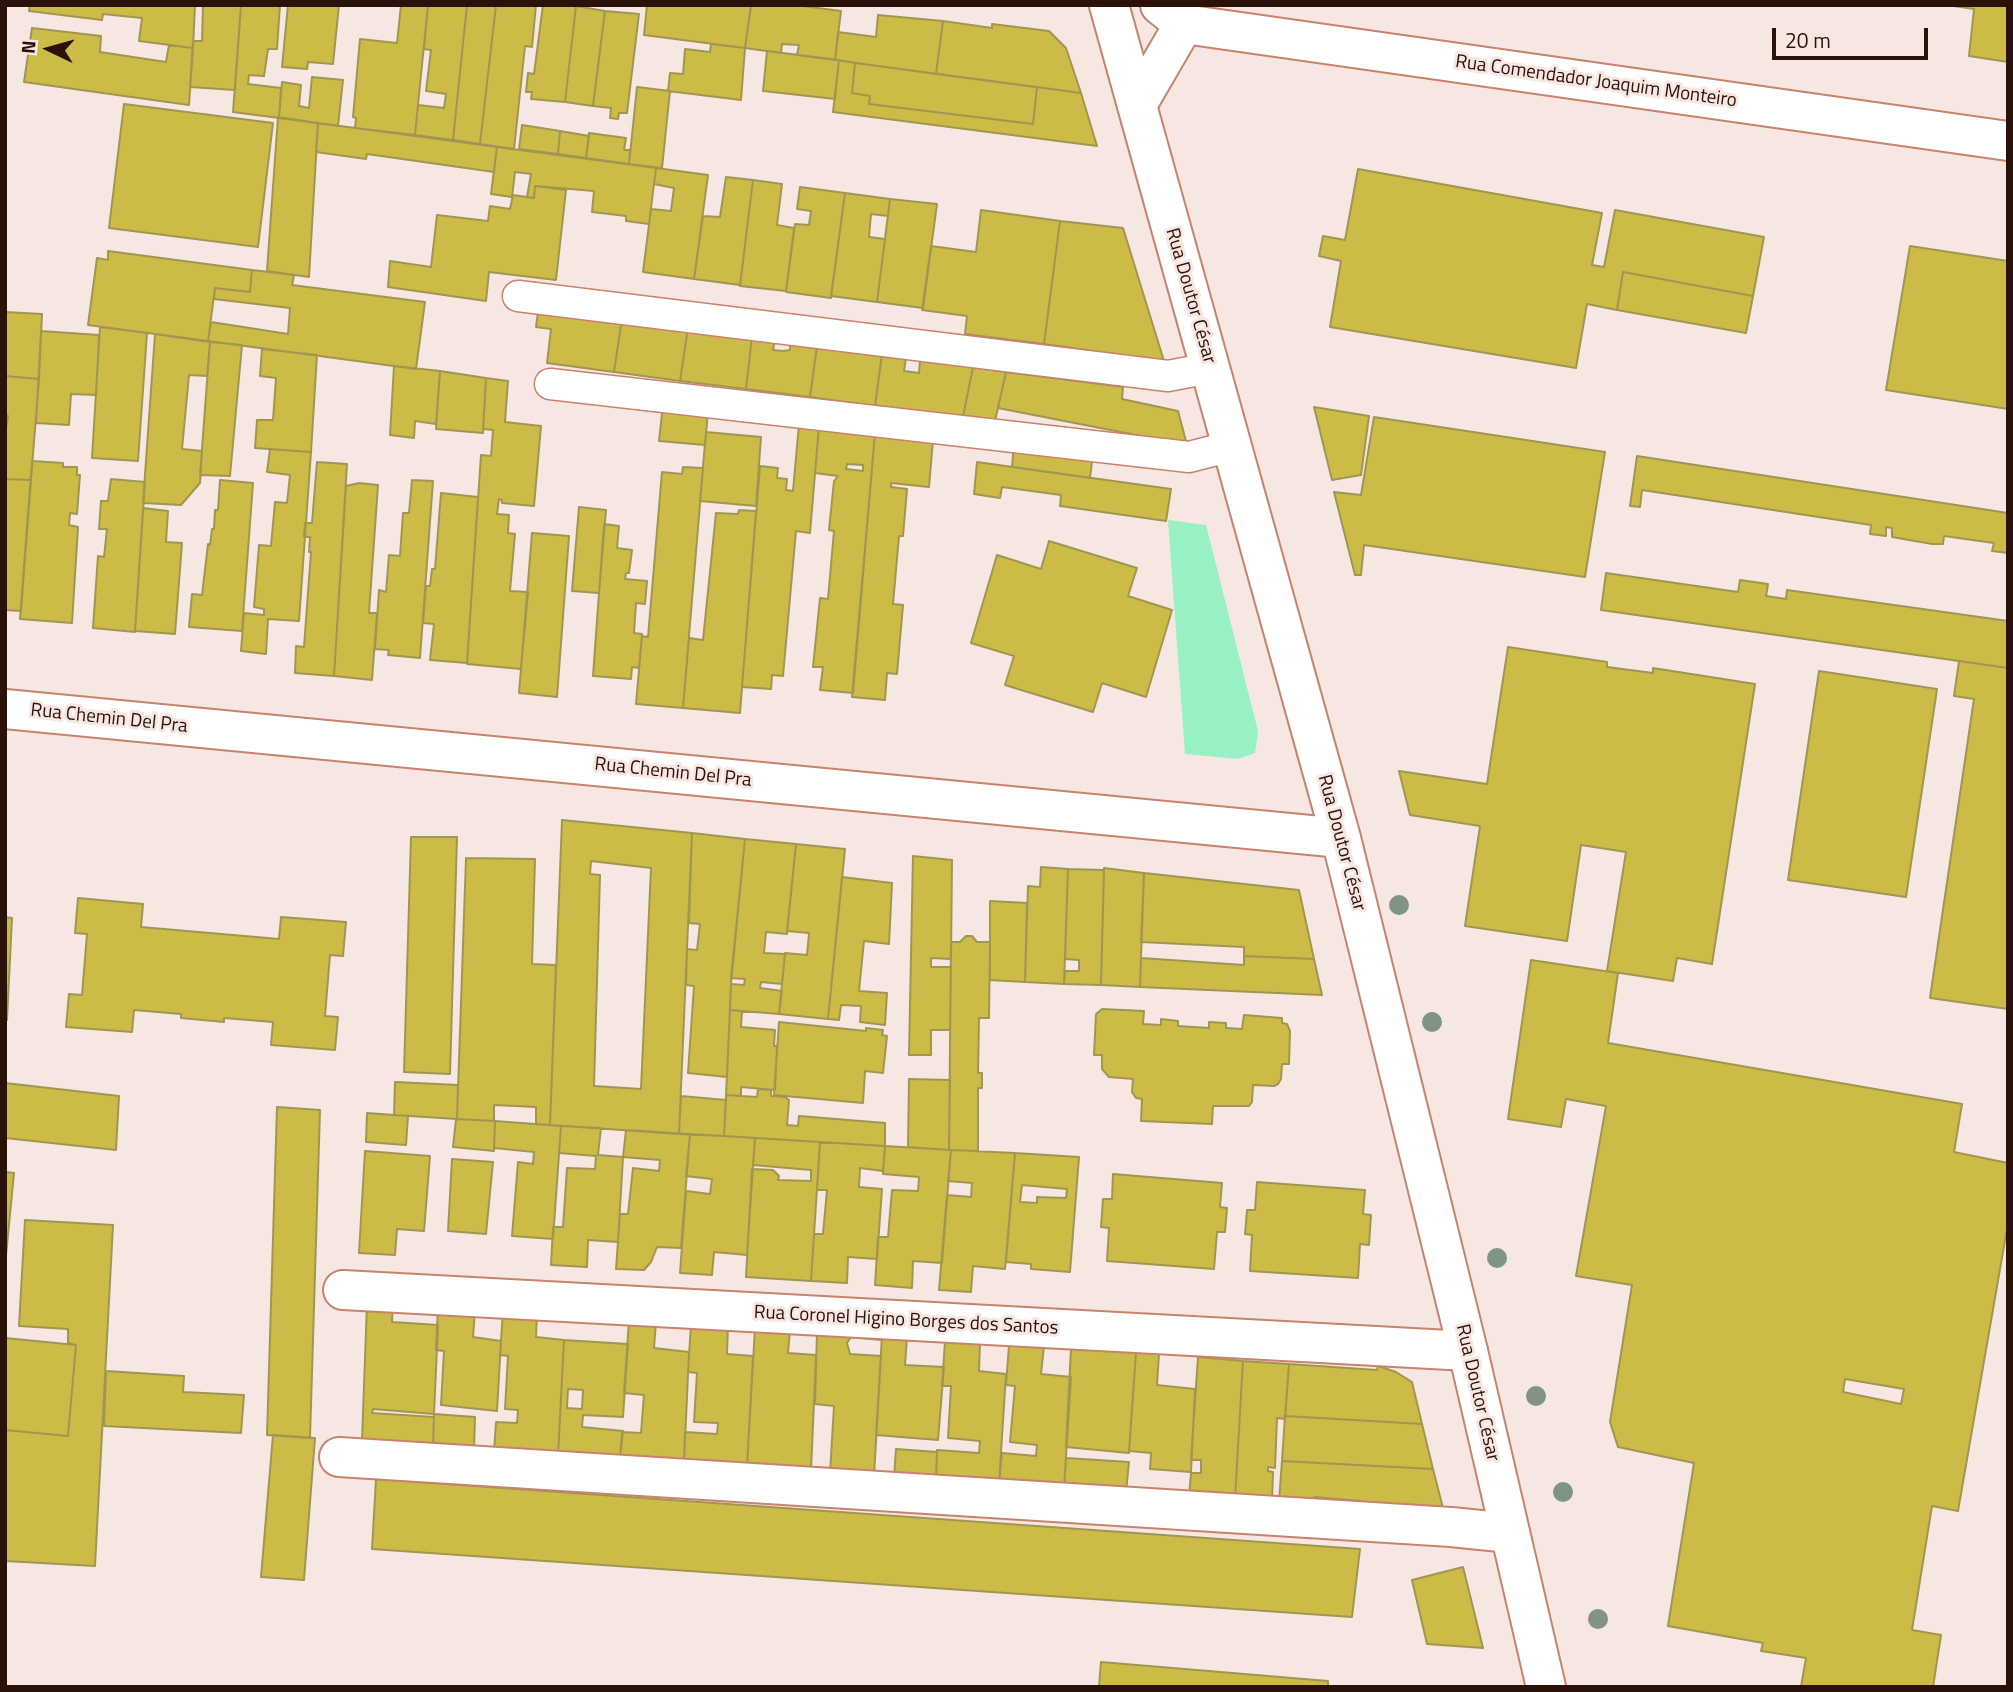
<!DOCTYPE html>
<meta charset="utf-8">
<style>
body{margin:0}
#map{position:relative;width:2013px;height:1692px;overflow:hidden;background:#f7e7e2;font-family:"Titillium Web",sans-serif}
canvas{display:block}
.frame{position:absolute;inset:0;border:7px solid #2b1208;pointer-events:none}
.north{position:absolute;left:14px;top:14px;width:70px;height:70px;-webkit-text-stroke:5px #f7e7e2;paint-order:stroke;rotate:275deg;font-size:19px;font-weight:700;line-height:28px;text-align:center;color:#2b1208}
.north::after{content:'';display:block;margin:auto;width:24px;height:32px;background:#2b1208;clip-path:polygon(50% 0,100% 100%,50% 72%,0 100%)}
.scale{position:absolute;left:1772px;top:28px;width:156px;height:32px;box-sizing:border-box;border:4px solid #2b1208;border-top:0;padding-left:9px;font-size:21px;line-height:24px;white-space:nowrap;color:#2b1208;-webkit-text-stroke:5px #f7e7e2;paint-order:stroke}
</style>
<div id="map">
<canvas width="2013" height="1692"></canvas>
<div class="frame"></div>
<div class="north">N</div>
<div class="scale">20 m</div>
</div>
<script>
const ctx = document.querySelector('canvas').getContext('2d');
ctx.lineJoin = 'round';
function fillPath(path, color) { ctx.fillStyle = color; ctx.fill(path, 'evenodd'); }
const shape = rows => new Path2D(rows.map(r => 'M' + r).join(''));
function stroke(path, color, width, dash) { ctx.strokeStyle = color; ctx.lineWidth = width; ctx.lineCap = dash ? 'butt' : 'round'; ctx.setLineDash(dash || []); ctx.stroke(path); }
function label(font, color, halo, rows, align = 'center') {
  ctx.font = font + ' "Titillium Web",sans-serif'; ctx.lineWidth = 6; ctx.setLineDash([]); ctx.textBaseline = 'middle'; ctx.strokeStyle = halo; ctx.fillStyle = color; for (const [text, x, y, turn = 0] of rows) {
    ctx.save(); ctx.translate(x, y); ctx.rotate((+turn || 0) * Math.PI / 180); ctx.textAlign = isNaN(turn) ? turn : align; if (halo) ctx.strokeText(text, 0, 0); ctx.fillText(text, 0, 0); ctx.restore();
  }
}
const green = shape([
 [1168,520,1206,525,1258,731,1255,753,1238,759,1185,754]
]);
const building = shape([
 [30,5,195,5,193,48,139,41,142,18,103,14,102,20,29,11,30,5],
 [203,5,241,5,235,90,190,87,193,41,202,41,203,5],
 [241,5,280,5,277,49,268,49,264,76,249,75,248,84,281,88,279,118,233,112,241,5],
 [288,5,339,5,333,64,308,62,307,69,282,67,288,5],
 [401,5,428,5,415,135,355,128,356,118,353,117,360,39,397,43,401,5],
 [428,5,467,5,453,140,415,135,418,105,444,108,446,94,426,91,431,50,424,49,428,5],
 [467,5,496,5,480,144,453,140,467,5],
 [496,5,536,5,532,47,525,46,514,149,480,144,496,5],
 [543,5,576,6,565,102,531,99,532,92,526,92,528,73,534,74,543,5],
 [647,5,751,6,745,48,644,35,647,5],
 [795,5,841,11,835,60,797,55,799,45,782,44,781,53,745,48,751,5,795,5],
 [1947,5,2008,5,2008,62,1969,56,1974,9,1947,5],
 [576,6,605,11,593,106,565,102,576,6],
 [605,11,639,14,627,113,619,113,618,119,610,118,611,108,593,106,605,11],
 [878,15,943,21,936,74,835,60,838,32,876,37,878,15],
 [943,21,992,28,992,24,1049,31,1066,48,1081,93,936,74,943,21],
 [32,28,101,36,100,52,166,62,169,45,193,48,189,105,24,82,32,28],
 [711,44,745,48,741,100,668,91,670,73,683,74,685,49,710,52,711,44],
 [767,51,839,60,835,99,763,91,767,51],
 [839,60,855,63,852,93,870,96,869,104,1033,124,1037,87,1081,93,1097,146,833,112,839,60],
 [855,63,1037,87,1033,124,869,104,870,96,852,93,855,63],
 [312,77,343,80,338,126,279,118,282,82,301,85,299,106,309,108,312,77],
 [637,87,670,91,662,168,629,164,637,87],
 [124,104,273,123,258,247,109,228,124,104],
 [278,117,318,123,309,277,267,271,278,117],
 [318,123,497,147,494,172,367,154,366,159,316,152,318,123],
 [522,125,560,131,558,154,519,149,522,125],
 [560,131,589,136,586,158,558,154,560,131],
 [589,133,626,138,624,150,630,150,629,164,586,158,589,133],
 [497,147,656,168,649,224,626,221,626,216,592,212,594,191,535,186,534,198,527,197,531,174,515,172,512,197,491,194,497,147],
 [656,168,708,175,694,279,643,272,651,209,671,211,674,188,654,184,656,168],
 [1358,169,1602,213,1592,265,1604,267,1615,210,1764,237,1753,296,1623,272,1617,310,1587,304,1576,368,1330,327,1341,261,1319,256,1323,236,1345,240,1358,169],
 [726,177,753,180,740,285,694,279,703,216,720,217,726,177],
 [753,180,782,184,777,225,794,228,786,291,740,286,753,180],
 [535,186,566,190,556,280,489,272,486,301,388,287,390,261,431,267,437,215,488,221,490,206,510,209,513,195,534,198,535,186],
 [800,187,845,193,831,298,786,292,795,224,809,225,811,211,797,209,800,187],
 [845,193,890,199,888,216,871,214,869,237,885,239,877,302,831,296,845,193],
 [890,199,937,204,923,308,877,302,890,199],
 [981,210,1060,221,1044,344,965,334,967,316,922,310,931,246,976,252,981,210],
 [1060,221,1123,228,1164,361,1044,344,1060,221],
 [1910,246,2008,261,2008,409,1886,390,1910,246],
 [108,251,252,270,250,292,215,288,208,341,88,325,97,258,108,260,108,251],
 [252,270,294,275,292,285,425,302,416,369,208,341,211,322,288,334,290,308,214,299,215,288,250,292,252,270],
 [1623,272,1753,296,1746,333,1617,310,1623,272],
 [5,312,42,314,39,379,5,376,5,312],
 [538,312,622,319,614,372,547,363,551,329,536,327,538,312],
 [622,319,688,328,680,381,614,372,622,319],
 [100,327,147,333,138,461,92,458,100,327],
 [688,328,752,337,746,389,680,381,688,328],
 [41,331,99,335,96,395,71,394,69,425,36,423,41,331],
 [155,334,210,342,207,376,189,375,182,449,202,451,200,483,181,505,143,503,155,334],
 [752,337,775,340,773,350,783,351,790,350,790,342,817,346,810,397,746,389,752,337],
 [210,342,242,345,230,476,200,475,210,342],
 [817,346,882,354,875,406,810,397,817,346],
 [262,349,317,355,311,452,255,448,257,420,273,420,276,378,260,376,262,349],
 [882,354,906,358,904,371,919,373,920,360,973,367,963,417,875,406,882,354],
 [394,366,440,371,436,424,415,421,414,438,390,435,394,366],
 [973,367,1006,372,995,421,963,417,973,367],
 [440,371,486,378,483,433,436,429,440,371],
 [1006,372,1123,387,1122,399,1178,411,1187,445,998,408,1006,372],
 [5,376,39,379,31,480,5,479,5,434,8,416,5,415,5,376],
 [486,378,508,381,505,422,541,426,534,506,502,503,502,500,499,499,497,514,509,515,508,533,515,534,510,591,528,592,521,669,467,664,481,455,491,456,493,430,483,429,486,378],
 [663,404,708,411,705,445,659,441,663,404],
 [1314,407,1369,416,1361,475,1332,480,1314,407],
 [1374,417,1605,452,1585,577,1364,545,1361,575,1355,575,1334,492,1361,495,1374,417],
 [799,424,819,426,810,533,796,531,783,676,772,675,771,689,742,687,760,466,778,468,777,478,787,479,786,490,793,491,799,424],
 [819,426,875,433,853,693,820,690,823,667,813,667,820,598,828,599,834,531,829,530,834,481,838,476,815,473,819,426],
 [847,464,863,465,863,471,846,469,847,464],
 [706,432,761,437,756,506,700,501,706,432],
 [875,433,933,440,929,487,891,483,891,487,907,489,903,536,899,536,893,604,903,605,897,674,887,673,885,700,852,697,875,433],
 [1014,444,1093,454,1090,478,1012,467,1014,444],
 [270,449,311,452,299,621,268,619,266,654,241,651,244,613,264,615,264,609,254,607,259,545,271,546,275,502,287,503,290,475,267,472,270,449],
 [1637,456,2008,513,2008,553,1992,551,1994,543,1944,536,1943,544,1932,544,1892,537,1892,528,1886,527,1886,536,1870,534,1871,525,1642,490,1640,507,1630,506,1637,456],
 [32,461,63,463,63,467,77,467,77,475,80,475,77,514,70,513,69,525,78,527,72,623,20,619,32,461],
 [317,462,347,464,334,676,295,673,296,646,304,647,311,552,309,552,310,537,304,537,305,523,312,523,317,462],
 [977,462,1171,489,1166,521,1060,506,1061,495,1002,487,1000,498,974,494,977,462],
 [683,467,703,468,683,708,636,704,642,636,648,637,662,472,682,474,683,467],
 [5,479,31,480,21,611,5,610,5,479],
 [111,479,145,482,135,632,93,628,98,556,104,557,107,529,99,529,101,501,108,501,111,479],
 [220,480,253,483,242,631,189,627,192,594,202,595,208,544,210,545,212,529,214,529,215,510,218,510,220,480],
 [412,480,433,481,420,658,388,655,389,650,375,649,379,590,386,592,389,555,400,556,403,513,409,513,412,480],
 [359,483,378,485,369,613,377,613,372,680,334,676,346,486,359,483],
 [441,493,478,497,467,663,430,660,434,624,423,623,426,586,430,586,432,569,435,569,441,493],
 [579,507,606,510,599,593,572,591,579,507],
 [143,508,168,511,166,542,182,543,175,634,135,631,143,508],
 [739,510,756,511,740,713,683,708,689,638,703,640,716,513,738,514,739,510],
 [604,524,619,526,617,548,632,550,629,573,626,573,625,579,647,581,645,604,636,603,634,633,642,634,639,668,632,667,631,679,593,676,604,524],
 [532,533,569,536,557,697,519,693,532,533],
 [1049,541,1137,568,1128,596,1172,610,1146,697,1102,683,1093,712,1005,685,1014,656,971,643,997,555,1041,569,1049,541],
 [1606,573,1738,592,1740,580,1768,584,1766,596,1786,599,1787,590,2008,621,2008,668,1601,610,1606,573],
 [1508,647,1607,662,1607,667,1653,673,1653,668,1755,684,1712,964,1677,958,1673,981,1607,971,1626,852,1581,845,1567,941,1465,926,1480,826,1410,815,1399,771,1487,784,1508,647],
 [1959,661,2008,668,2008,1009,1930,998,1974,699,1954,696,1959,661],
 [1819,671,1937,689,1906,897,1788,880,1819,671],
 [562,820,692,833,679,1134,550,1125,562,820],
 [591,861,651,868,641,1089,594,1086,600,875,590,874,591,861],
 [692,833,745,839,731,984,727,1077,688,1073,694,986,686,985,687,949,697,950,700,924,689,923,692,833],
 [411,837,457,837,450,1074,404,1072,411,837],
 [745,839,796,844,787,934,766,932,764,953,785,954,782,984,761,982,760,988,782,991,779,1014,730,1010,731,984,744,985,745,979,731,978,745,839],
 [796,844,845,849,828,1019,779,1014,785,953,807,955,809,933,787,931,796,844],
 [913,856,952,860,951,959,931,958,931,967,951,967,950,1030,931,1030,931,1055,909,1055,913,856],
 [466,858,535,859,532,964,556,965,550,1125,536,1124,536,1107,494,1105,494,1121,457,1119,466,858],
 [1041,867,1068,869,1064,984,1025,982,1028,886,1040,887,1041,867],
 [1104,868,1144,873,1140,987,1101,985,1104,868],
 [1068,869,1104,870,1101,985,1064,984,1065,971,1079,971,1079,960,1065,959,1068,869],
 [1144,873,1299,890,1314,959,1244,956,1244,947,1141,942,1144,873],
 [842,877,892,883,889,944,864,941,859,991,887,993,885,1025,860,1022,861,1006,841,1005,839,1020,828,1019,842,877],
 [78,898,143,904,141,927,279,939,281,917,346,922,343,956,330,955,325,1016,338,1017,335,1050,271,1045,273,1022,224,1018,224,1022,181,1018,181,1014,134,1010,132,1032,66,1027,69,994,82,995,87,934,75,933,78,898],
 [990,901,1027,903,1025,982,990,980,990,901],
 [5,917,12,918,7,1020,5,1020,5,917],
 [966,936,972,936,977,942,990,942,989,1018,979,1018,978,1073,982,1073,982,1088,978,1088,978,1151,949,1150,951,942,960,942,966,936],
 [1244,956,1314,959,1322,995,1140,987,1141,958,1244,965,1244,956],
 [1531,960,1618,973,1608,1043,1962,1104,1954,1152,2008,1163,2008,1223,1958,1511,1932,1506,1912,1630,1941,1635,1933,1687,1801,1687,1806,1658,1761,1651,1763,1643,1668,1626,1694,1463,1618,1447,1610,1422,1632,1285,1576,1276,1606,1106,1566,1099,1561,1127,1508,1119,1531,960],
 [1845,1379,1904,1389,1901,1404,1843,1392,1845,1379],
 [1102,1009,1144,1011,1143,1024,1161,1025,1161,1019,1178,1021,1178,1026,1209,1028,1209,1022,1226,1023,1226,1028,1242,1029,1244,1015,1282,1018,1282,1023,1287,1024,1290,1031,1289,1064,1282,1064,1281,1079,1278,1084,1274,1086,1253,1085,1252,1102,1249,1106,1213,1106,1212,1124,1141,1121,1142,1099,1136,1098,1132,1092,1133,1079,1109,1077,1102,1069,1102,1055,1094,1055,1096,1014,1102,1009],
 [730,1010,742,1011,741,1027,775,1030,774,1046,777,1046,775,1090,741,1087,741,1096,726,1095,730,1010],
 [779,1022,866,1031,866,1028,883,1030,882,1035,887,1036,883,1073,865,1071,863,1103,774,1095,779,1022],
 [909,1079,950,1080,949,1150,908,1147,909,1079],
 [395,1082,458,1085,457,1119,394,1115,395,1082],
 [5,1083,119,1096,116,1150,5,1138,5,1083],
 [758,1089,771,1090,771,1096,785,1097,789,1100,787,1125,798,1126,799,1116,885,1123,885,1146,724,1136,726,1095,757,1097,758,1089],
 [681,1096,726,1100,724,1136,679,1134,681,1096],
 [277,1107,320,1110,310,1438,267,1435,277,1107],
 [367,1113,408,1116,406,1145,366,1142,367,1113],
 [456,1119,495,1121,494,1151,453,1147,456,1119],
 [495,1121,561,1126,553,1239,512,1236,518,1162,533,1164,534,1152,494,1148,495,1121],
 [561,1126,601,1128,598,1155,623,1157,618,1242,588,1240,587,1267,551,1265,553,1227,563,1227,567,1168,595,1169,596,1156,559,1153,561,1126],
 [626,1130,690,1134,681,1248,657,1247,651,1262,644,1270,616,1269,620,1214,628,1214,633,1168,659,1171,660,1160,623,1157,626,1130],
 [690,1134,755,1138,747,1255,714,1252,712,1275,680,1273,686,1191,710,1194,712,1179,686,1176,690,1134],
 [755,1138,820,1142,811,1281,746,1277,752,1169,773,1170,779,1176,778,1180,811,1181,811,1170,753,1165,755,1138],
 [820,1142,885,1146,883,1171,860,1168,859,1187,882,1189,877,1259,848,1257,847,1283,811,1281,814,1234,823,1234,827,1190,817,1190,820,1142],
 [885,1146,951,1150,942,1263,913,1261,912,1288,875,1285,878,1237,888,1237,892,1190,918,1191,919,1177,883,1174,885,1146],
 [951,1150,1015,1153,1005,1269,973,1266,971,1292,939,1290,947,1195,971,1197,972,1183,948,1181,951,1150],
 [365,1151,430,1156,424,1231,397,1229,395,1255,359,1253,365,1151],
 [1015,1153,1079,1157,1070,1272,1031,1269,1031,1264,1006,1262,1015,1153],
 [1022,1185,1067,1189,1066,1198,1037,1197,1037,1203,1020,1202,1022,1185],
 [452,1159,493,1162,486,1234,448,1231,452,1159],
 [5,1172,14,1173,5,1266,5,1172],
 [1113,1174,1222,1183,1220,1207,1227,1208,1225,1232,1217,1232,1214,1269,1107,1261,1109,1228,1101,1227,1103,1199,1112,1199,1113,1174],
 [1257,1182,1365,1190,1363,1214,1371,1215,1369,1245,1360,1244,1358,1278,1250,1271,1252,1235,1245,1234,1247,1210,1255,1210,1257,1182],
 [25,1220,113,1225,95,1566,5,1561,5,1430,68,1436,76,1345,68,1343,68,1329,19,1326,25,1220],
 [367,1303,393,1304,392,1322,438,1325,434,1414,373,1409,372,1413,434,1417,433,1446,362,1441,367,1303],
 [438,1307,475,1310,473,1337,501,1341,497,1411,441,1405,444,1351,436,1350,438,1307],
 [503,1311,537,1314,536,1337,564,1340,558,1455,494,1451,496,1422,517,1423,518,1410,505,1409,508,1356,500,1355,503,1311],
 [629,1320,656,1322,654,1348,689,1352,684,1463,620,1459,622,1432,641,1433,644,1395,624,1393,629,1320],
 [691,1324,728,1326,727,1354,753,1356,747,1467,684,1463,685,1432,717,1434,718,1423,694,1422,697,1373,688,1372,691,1324],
 [755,1328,790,1330,788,1353,816,1355,811,1471,747,1467,755,1328],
 [817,1332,882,1336,881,1340,851,1337,847,1343,850,1354,881,1356,874,1476,830,1473,834,1406,815,1404,817,1332],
 [882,1336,907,1338,905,1365,944,1367,938,1440,876,1435,882,1336],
 [5,1338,76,1345,68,1436,5,1430,5,1338],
 [564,1340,628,1344,623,1417,583,1415,582,1427,623,1431,620,1459,558,1455,564,1340],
 [568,1389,583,1390,582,1409,567,1408,568,1389],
 [945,1341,980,1342,979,1371,1006,1374,999,1484,936,1480,937,1450,979,1453,980,1441,948,1438,951,1386,942,1386,945,1341],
 [1009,1345,1044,1346,1041,1374,1071,1377,1064,1488,999,1484,1002,1453,1036,1456,1037,1445,1010,1442,1015,1386,1006,1385,1009,1345],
 [1071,1348,1136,1352,1129,1453,1066,1447,1071,1348],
 [1136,1352,1159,1354,1157,1385,1195,1389,1191,1472,1150,1469,1151,1453,1129,1451,1136,1352],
 [1198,1357,1243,1361,1235,1499,1189,1496,1191,1473,1201,1473,1201,1460,1191,1460,1198,1357],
 [1243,1361,1289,1364,1285,1419,1277,1418,1275,1468,1268,1467,1268,1471,1273,1472,1272,1501,1235,1499,1243,1361],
 [1289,1364,1377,1370,1378,1366,1396,1372,1412,1382,1422,1424,1285,1416,1289,1364],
 [106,1371,184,1376,183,1392,244,1395,241,1433,104,1426,106,1371],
 [434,1414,475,1417,474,1449,433,1446,434,1414],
 [1285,1416,1422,1424,1433,1469,1282,1461,1285,1416],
 [273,1435,315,1438,304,1580,261,1577,273,1435],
 [896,1449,937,1452,936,1480,894,1477,896,1449],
 [1066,1458,1129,1462,1126,1492,1064,1488,1066,1458],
 [1282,1461,1433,1469,1444,1512,1360,1507,1361,1501,1314,1497,1313,1504,1279,1502,1282,1461],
 [376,1479,1360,1549,1352,1617,372,1549,376,1479],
 [1463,1567,1483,1648,1427,1644,1412,1580,1463,1567],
 [1101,1662,1328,1681,1328,1687,1099,1687,1101,1662]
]);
const lane = shape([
 [518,296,1168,376,1210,368],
 [550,384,1189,457,1232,446]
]);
const street = shape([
 [1160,5,1184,24,2008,141],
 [1137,105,1184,24],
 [343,1290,1468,1351],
 [339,1457,1451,1527,1510,1533]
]);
const secondary = shape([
 [1109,5,1341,838,1468,1351,1546,1687],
 [5,709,1341,838]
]);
const trees = [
 [1399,905],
 [1432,1022],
 [1497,1258],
 [1536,1396],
 [1563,1492],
 [1598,1619]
];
const streetNames = [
 ["Rua Comendador Joaquim Monteiro",1596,82,8],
 ["Rua Doutor César",1190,296,74],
 ["Rua Chemin Del Pra",109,719,6],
 ["Rua Chemin Del Pra",673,773,6],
 ["Rua Doutor César",1341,843,75],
 ["Rua Coronel Higino Borges dos Santos",906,1321,3],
 ["Rua Doutor César",1477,1393,77]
];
fillPath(green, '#97f1c2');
fillPath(building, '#cdbb48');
stroke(building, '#a19651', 2);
stroke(lane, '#c7836b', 33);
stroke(street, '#c7836b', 42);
stroke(secondary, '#c7836b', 42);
stroke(lane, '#fff', 30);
stroke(street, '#fff', 38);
stroke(secondary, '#fff', 38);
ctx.fillStyle = '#809384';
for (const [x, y] of trees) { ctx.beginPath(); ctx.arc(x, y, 10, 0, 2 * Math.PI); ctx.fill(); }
label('19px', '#2b1208', '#f7e7e2', streetNames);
</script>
